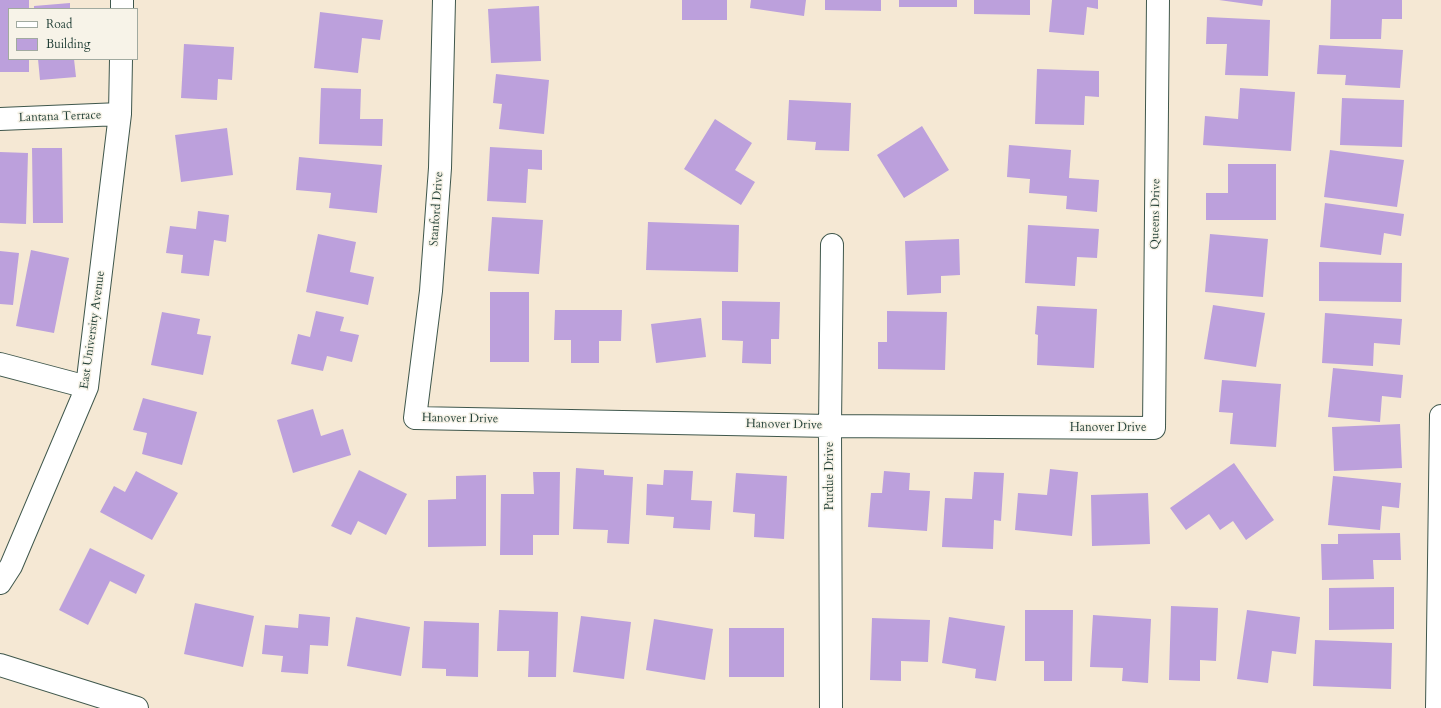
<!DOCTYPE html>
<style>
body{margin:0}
#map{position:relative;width:1441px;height:708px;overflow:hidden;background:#f5e8d4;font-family:Cardo,serif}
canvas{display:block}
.legend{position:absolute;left:8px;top:8px;width:130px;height:52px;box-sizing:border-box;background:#f7f3e8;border:1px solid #a1aaa0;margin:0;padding:5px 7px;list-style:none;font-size:12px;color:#1f3d34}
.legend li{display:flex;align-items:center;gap:8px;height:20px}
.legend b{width:20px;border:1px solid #a1aaa0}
</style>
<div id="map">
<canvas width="1441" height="708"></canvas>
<ul class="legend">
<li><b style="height:5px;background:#fff"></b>Road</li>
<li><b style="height:11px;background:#bca0dc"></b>Building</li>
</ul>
</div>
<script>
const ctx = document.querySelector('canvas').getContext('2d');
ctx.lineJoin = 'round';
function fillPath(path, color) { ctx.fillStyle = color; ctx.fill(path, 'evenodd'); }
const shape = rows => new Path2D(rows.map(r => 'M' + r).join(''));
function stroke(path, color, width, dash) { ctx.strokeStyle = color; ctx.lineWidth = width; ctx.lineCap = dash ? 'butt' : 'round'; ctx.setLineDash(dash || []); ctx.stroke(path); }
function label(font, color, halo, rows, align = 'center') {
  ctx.font = font + ' Cardo,serif'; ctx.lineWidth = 3; ctx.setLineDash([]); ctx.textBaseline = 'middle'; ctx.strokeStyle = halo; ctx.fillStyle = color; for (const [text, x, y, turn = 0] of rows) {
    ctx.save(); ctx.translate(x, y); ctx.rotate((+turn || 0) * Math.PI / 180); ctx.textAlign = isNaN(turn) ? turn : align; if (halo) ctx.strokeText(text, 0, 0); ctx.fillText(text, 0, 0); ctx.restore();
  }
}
const building = shape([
 [0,0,29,0,29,9,9,9,9,59,29,59,29,72,0,72],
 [682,0,727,0,727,20,682,20],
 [751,0,806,0,804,16,750,8],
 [825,0,881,0,881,11,825,10],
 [899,0,957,0,957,7,899,7],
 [974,0,1030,0,1030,15,974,14],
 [1052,0,1098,0,1098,9,1087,7,1084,35,1049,32],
 [1219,0,1263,0,1262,6],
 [1331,0,1402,0,1402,19,1382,19,1381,39,1330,39],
 [70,3,70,9,34,9,34,6],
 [539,6,541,61,491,63,488,9],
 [320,12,383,20,380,40,362,38,358,73,314,68],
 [1207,17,1270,20,1268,76,1225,75,1227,44,1206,44],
 [184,44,234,47,232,80,218,79,217,100,181,98],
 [1319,45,1403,50,1400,88,1345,85,1346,75,1317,74],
 [38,59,74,59,76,77,40,80],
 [1037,69,1099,71,1099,97,1085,96,1084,125,1035,124],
 [496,74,549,80,544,134,499,129,502,104,493,103],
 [321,88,361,89,360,119,383,119,382,146,319,144],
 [1240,88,1295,92,1291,151,1203,145,1205,116,1238,119],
 [1342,98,1404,100,1402,147,1340,145],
 [789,100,851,103,849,151,815,150,816,142,787,140],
 [715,119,752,143,735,170,755,182,741,205,684,169],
 [922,126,949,170,904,198,877,155],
 [227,128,233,175,181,182,175,135],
 [1009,145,1071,150,1069,178,1099,180,1097,212,1066,209,1067,196,1029,193,1030,179,1007,177],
 [490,147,542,150,542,170,528,169,526,203,487,201],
 [32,148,62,148,63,223,33,223],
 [1330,150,1404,160,1397,207,1324,197],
 [0,152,28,153,26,224,0,223],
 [299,157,382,165,377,213,329,208,331,193,296,190],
 [1228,164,1276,164,1276,220,1206,220,1206,193,1228,193],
 [1325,203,1404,214,1401,236,1384,233,1381,255,1320,247],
 [198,211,229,215,226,242,214,240,209,276,181,273,183,255,166,253,170,226,196,229],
 [492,217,543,220,539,274,488,271],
 [648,222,739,225,738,272,646,270],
 [1028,225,1099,229,1097,258,1077,257,1075,286,1025,283],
 [318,234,356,242,350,272,374,277,368,305,306,292],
 [1210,234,1268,239,1263,297,1205,292],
 [959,239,960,275,941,276,941,293,907,295,905,241],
 [31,250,69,258,54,333,16,326],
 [0,251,19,253,13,305,0,304],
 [1319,262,1402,263,1401,302,1319,301],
 [490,292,529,292,529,362,490,362],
 [722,301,780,302,779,339,771,339,771,364,742,363,743,341,722,340],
 [1213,305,1265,313,1256,367,1204,359],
 [1037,306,1097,309,1094,368,1037,365,1038,335,1035,334],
 [555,310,622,310,621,341,599,341,599,363,571,363,571,340,554,340],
 [316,311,344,317,340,331,359,335,352,362,327,356,323,371,291,364,298,334,310,337],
 [887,311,947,312,945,370,878,369,878,342,887,342],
 [162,312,200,319,197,334,211,336,203,375,151,365],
 [1325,313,1402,319,1400,345,1374,343,1373,366,1322,363],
 [701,318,706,357,656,363,651,324],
 [1333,368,1403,375,1401,398,1382,396,1380,422,1328,417],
 [1222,380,1281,384,1276,447,1230,444,1233,413,1219,412],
 [143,398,197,412,182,465,142,454,147,433,133,430],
 [313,409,321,436,343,429,351,455,293,473,277,420],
 [1400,424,1402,468,1334,471,1332,427],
 [1234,463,1274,520,1246,540,1233,521,1220,530,1209,514,1186,530,1170,508],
 [576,468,604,470,604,475,633,477,629,544,607,543,608,530,573,529],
 [1050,469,1078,472,1072,536,1015,530,1018,493,1047,495],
 [359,470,407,494,386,535,358,521,351,535,331,526],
 [664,470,693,471,691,500,712,501,710,530,673,528,674,517,646,515,647,484,663,485],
 [136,471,178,493,152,540,100,512,114,486,125,492],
 [884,471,910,473,909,490,930,491,927,531,868,527,871,493,882,493],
 [533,472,560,472,559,535,533,535,533,555,500,555,501,494,534,494],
 [974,472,1004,473,1001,521,994,520,993,549,942,547,945,498,972,499],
 [736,473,787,476,784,539,754,537,755,514,733,512],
 [486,475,486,546,428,547,428,500,456,499,456,476],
 [1333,476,1401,483,1399,508,1382,506,1380,530,1328,525],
 [1148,493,1150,544,1092,546,1091,495],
 [1400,533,1401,560,1373,560,1374,579,1322,580,1321,544,1338,544,1338,534],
 [90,548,145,575,136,594,110,581,88,625,59,610],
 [1394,587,1394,629,1329,630,1329,588],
 [195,603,254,616,243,667,184,654],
 [1171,606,1218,608,1216,661,1200,660,1200,681,1169,680],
 [499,610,558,612,556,677,528,677,529,651,497,651],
 [1025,610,1073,610,1072,681,1044,681,1044,661,1025,661],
 [1247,610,1300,617,1296,654,1272,651,1268,683,1237,679],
 [299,614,330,617,328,646,310,645,308,674,281,672,283,656,262,654,265,625,298,628],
 [1093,615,1151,619,1148,683,1122,681,1123,668,1090,667],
 [581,616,631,622,624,679,573,672],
 [356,617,410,627,401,676,347,666],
 [949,617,1005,626,996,681,975,678,976,669,942,663],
 [872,618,930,620,928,662,901,661,901,681,870,680],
 [654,619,713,629,705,680,646,670],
 [424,621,479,623,478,677,446,676,446,669,422,668],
 [729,628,784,628,784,677,729,677],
 [1315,640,1392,643,1391,689,1313,686]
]);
const minor = shape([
 [444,0,440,168,431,291,415,418,830,426,1154,428,1158,0],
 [122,9,122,0],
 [0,119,120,114],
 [0,364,87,387],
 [0,583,11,566,87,387,120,114,121,59],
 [0,665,137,708],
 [831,708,830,426,832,245],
 [1437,708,1441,416]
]);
const streetNames = [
 ["Lantana Terrace",60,117,-2],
 ["Stanford Drive",437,209,-86],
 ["Queens Drive",1156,214,-89],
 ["East University Avenue",93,330,-82],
 ["Hanover Drive",460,419,1],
 ["Hanover Drive",784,425,1],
 ["Hanover Drive",1108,428],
 ["Purdue Drive",830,476,-90]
];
fillPath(building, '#bca0dc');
stroke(minor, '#3f574c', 24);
stroke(minor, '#fff', 22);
label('12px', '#1f3d34', '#f7f3e8', streetNames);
</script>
